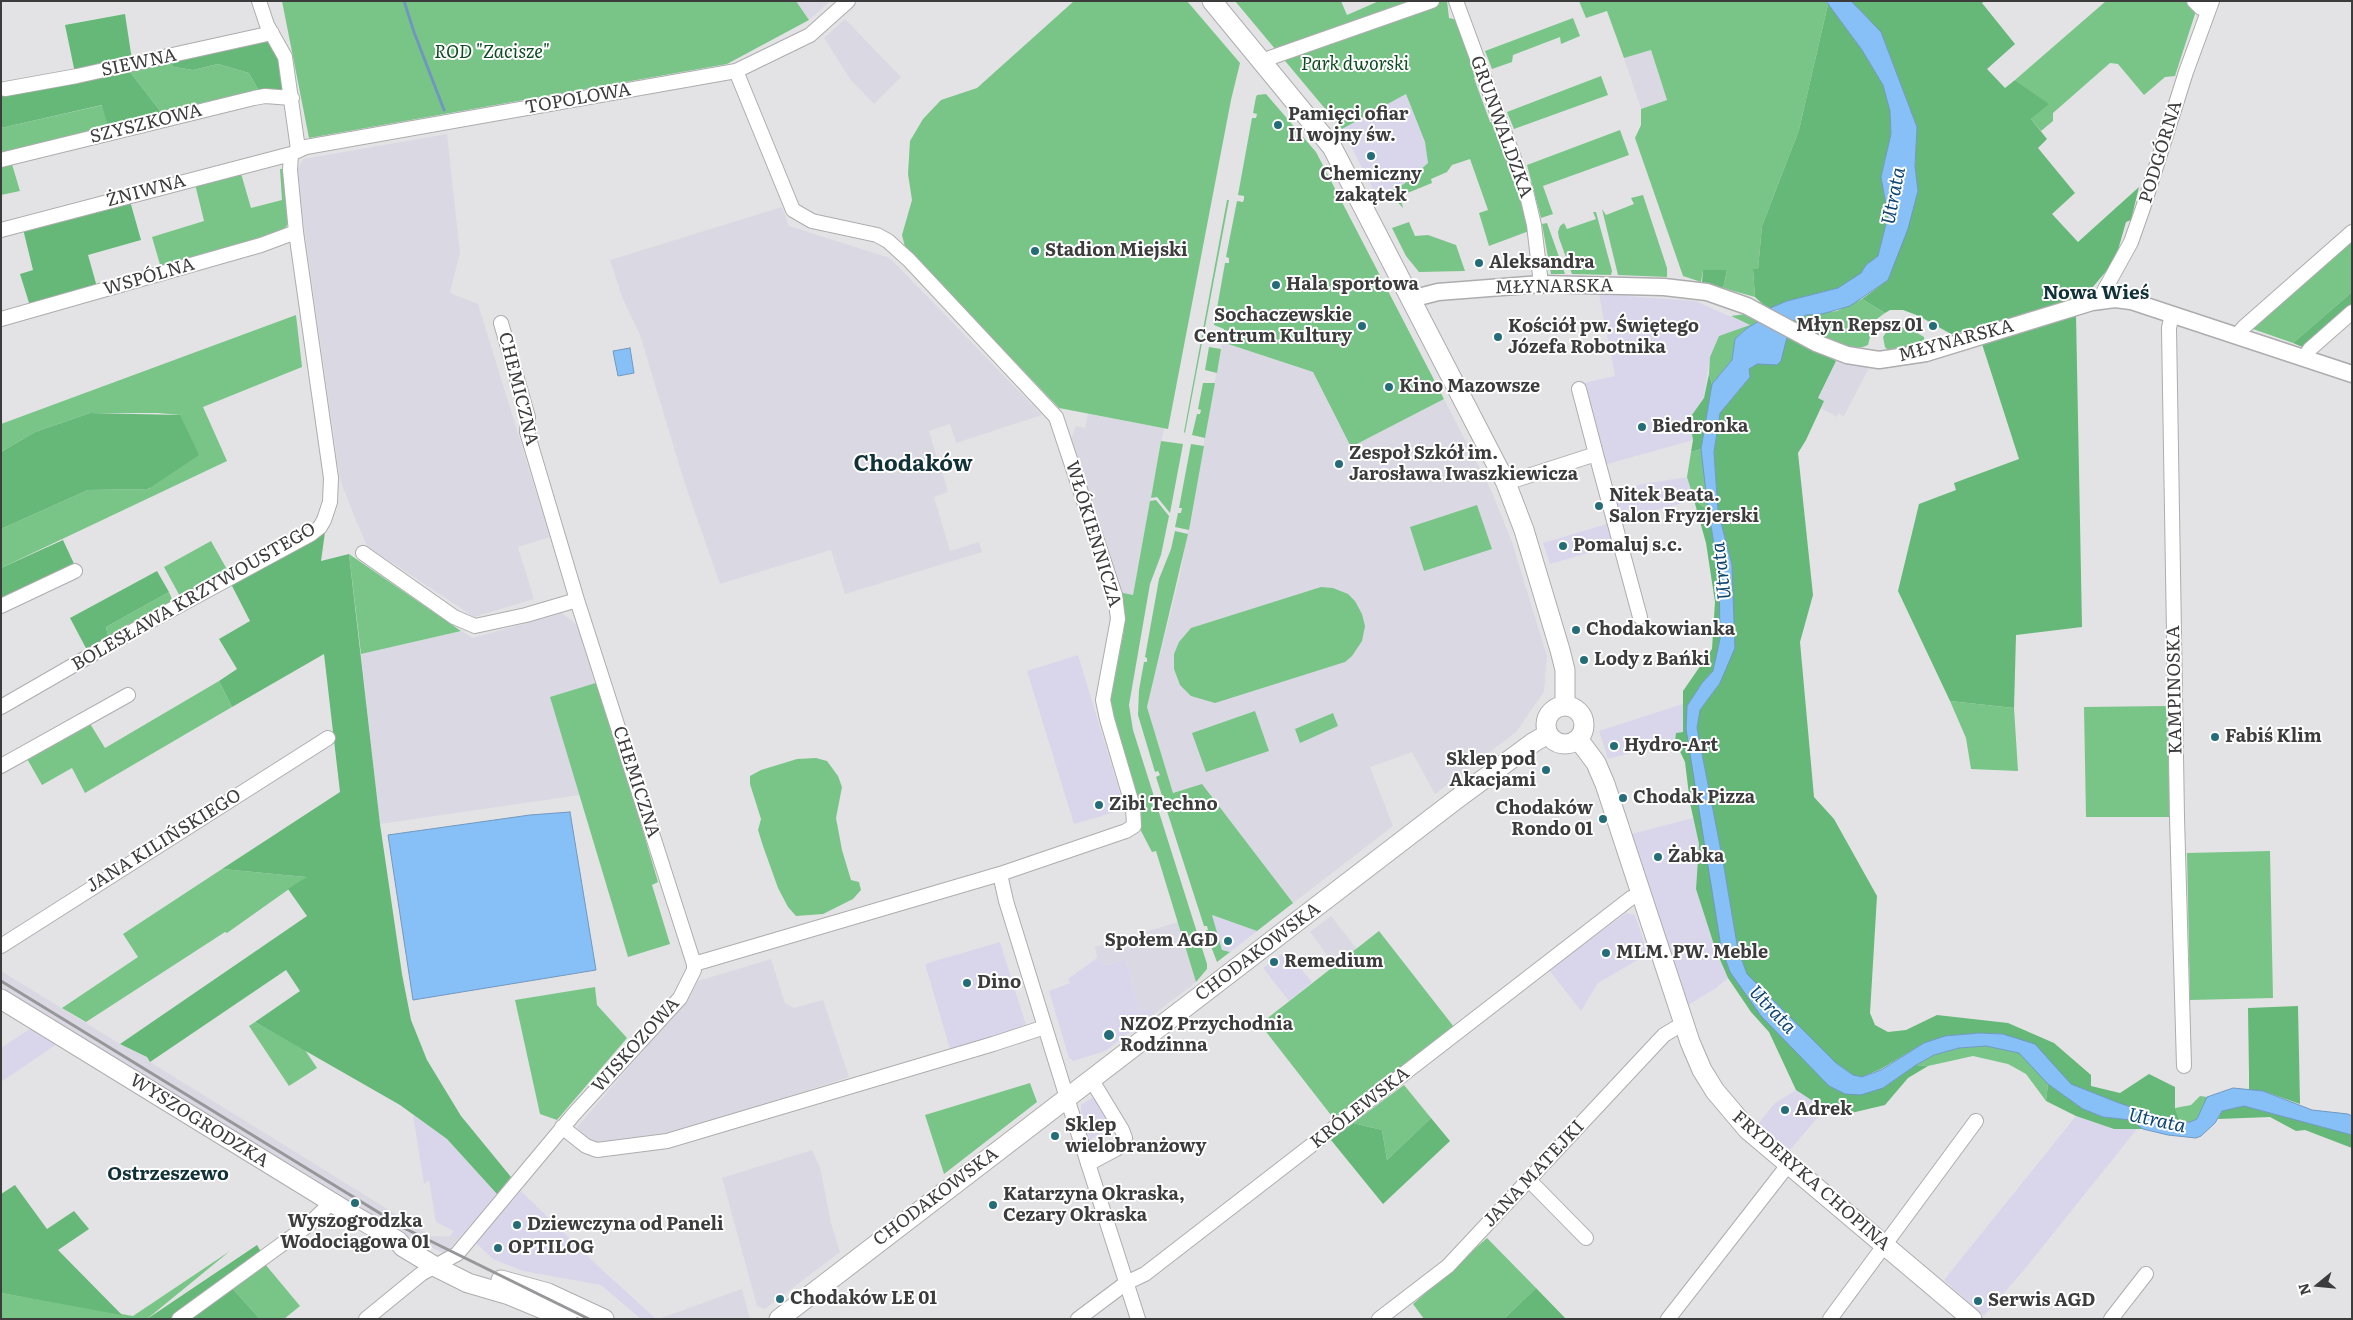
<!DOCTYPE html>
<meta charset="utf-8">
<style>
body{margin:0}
#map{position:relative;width:2353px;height:1320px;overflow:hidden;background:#e3e3e5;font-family:Literata,serif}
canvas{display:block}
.frame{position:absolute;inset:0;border:2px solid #3c3c3d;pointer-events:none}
.north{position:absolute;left:2293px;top:1260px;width:50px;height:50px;-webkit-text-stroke:4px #fff;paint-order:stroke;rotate:253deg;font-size:14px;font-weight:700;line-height:20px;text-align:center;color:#3c3c3d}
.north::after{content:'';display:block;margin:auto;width:18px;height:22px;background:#3c3c3d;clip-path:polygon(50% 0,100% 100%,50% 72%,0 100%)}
</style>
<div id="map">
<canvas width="2353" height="1320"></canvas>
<div class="frame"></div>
<div class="north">N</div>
</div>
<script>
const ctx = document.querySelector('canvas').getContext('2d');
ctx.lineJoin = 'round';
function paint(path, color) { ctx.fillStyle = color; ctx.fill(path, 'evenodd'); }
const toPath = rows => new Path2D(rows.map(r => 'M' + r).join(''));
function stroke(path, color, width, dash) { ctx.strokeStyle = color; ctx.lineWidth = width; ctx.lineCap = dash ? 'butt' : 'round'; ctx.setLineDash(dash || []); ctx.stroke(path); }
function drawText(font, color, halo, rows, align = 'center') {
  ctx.font = font + ' Literata,serif'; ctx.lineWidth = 4; ctx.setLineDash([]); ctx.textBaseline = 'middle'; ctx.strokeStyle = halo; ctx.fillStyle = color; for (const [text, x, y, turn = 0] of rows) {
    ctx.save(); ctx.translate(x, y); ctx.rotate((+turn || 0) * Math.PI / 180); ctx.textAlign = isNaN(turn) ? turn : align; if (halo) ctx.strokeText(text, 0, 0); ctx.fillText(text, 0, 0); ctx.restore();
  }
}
paint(toPath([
 [1406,94,1425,142,1428,163,1404,184,1377,197,1342,129],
 [1599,294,1695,301,1750,325,1710,357,1704,398,1689,419,1693,440,1604,465,1584,383,1615,376],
 [1687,477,1694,500,1619,520,1612,493,1643,484],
 [1610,523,1616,545,1550,564,1543,543],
 [1078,655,1125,809,1074,824,1027,671],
 [1683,704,1683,732,1676,733,1675,741,1608,759,1599,731],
 [1693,818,1699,844,1696,889,1715,948,1728,978,1716,988,1688,1005,1631,834],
 [1626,913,1635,915,1648,954,1598,983,1581,1011,1549,970],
 [1211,915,1257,931,1230,952,1222,950],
 [1000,942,1027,1028,950,1049,925,964],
 [1286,951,1312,982,1289,1001,1263,968],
 [1097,958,1105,965,1126,959,1140,1011,1149,1008,1153,1015,1105,1051,1073,1061,1069,1058,1049,991,1070,983,1068,979],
 [31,1028,57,1044,1,1082,1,1048],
 [1796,1090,1825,1109,1789,1151,1757,1125,1775,1103],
 [1095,1096,1112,1125,1089,1141,1081,1120,1081,1105],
 [413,1115,447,1139,497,1194,460,1237,449,1237,454,1231,436,1222,429,1180,424,1184],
 [2076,1116,2114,1129,2137,1129,2024,1270,1984,1316,1944,1280],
 [521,1191,598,1266,656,1319,641,1319,601,1285,523,1271,493,1259,475,1242]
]), '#d9d6ec');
paint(toPath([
 [796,1,830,1,809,20],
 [845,19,901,77,874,104,850,79,824,38],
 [1651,50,1667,101,1641,109,1624,58],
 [447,134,460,253,450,293,478,304,550,537,518,547,534,599,474,617,367,546,357,523,340,480,296,172,303,159],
 [782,207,789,226,890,258,1042,415,956,443,950,424,929,431,937,458,923,463,925,469,940,464,948,492,934,497,950,551,979,542,982,552,845,594,831,550,720,584,684,481,640,335,622,297,610,260],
 [1222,342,1313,372,1351,447,1444,399,1491,490,1512,542,1547,656,1544,692,1516,732,1435,794,1412,752,1370,767,1393,826,1257,931,1173,793,1147,707,1180,574],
 [1836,361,1870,366,1844,416,1839,413,1837,417,1820,408,1824,401,1818,399],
 [1088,414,1164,428,1133,595,1119,592,1071,439,1076,426,1085,428],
 [562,613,582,629,599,682,580,795,380,824,361,654,461,631,473,638],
 [1331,916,1357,949,1335,966,1310,932],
 [1178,922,1196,982,1153,1015,1149,1008,1140,1011,1126,959,1104,965,1097,958,1095,947],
 [771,959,785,1003,794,1008,823,1000,849,1077,657,1139,597,1145,585,1138,577,1127,681,1007,698,981],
 [1,971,120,1044,147,1057,150,1062,431,1236,460,1237,446,1254,399,1233,333,1190,1,990],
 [812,1150,820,1167,831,1223,840,1252,765,1309,757,1306,722,1178],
 [742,1289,750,1319,658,1319]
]), '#dad9e3');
paint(toPath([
 [282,1,796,1,809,20,727,64,309,138],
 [1074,1,1187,1,1240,63,1231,100,1168,429,1059,408,905,247,902,235,912,200,908,174,910,141,923,119,941,100,977,88],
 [1235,1,1341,1,1347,15,1379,1,1447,1,1449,18,1458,20,1478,74,1474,78,1490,122,1496,123,1518,184,1529,231,1489,246,1479,213,1488,210,1470,159,1452,165,1447,172,1431,179,1432,183,1400,196,1403,208,1388,192,1404,184,1428,163,1425,142,1406,94,1342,129],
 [1579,1,1826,1,1828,4,1799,130,1762,226,1758,269,1753,269,1755,297,1723,288,1727,270,1703,270,1701,282,1683,276,1635,138,1641,125,1641,109,1667,100,1651,50,1624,58,1607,11,1586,18],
 [2106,1,2191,1,2195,14,2175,76,2165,77,2144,95,2118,64,2110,63,2053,113,2053,121,2041,131,2031,119,2048,104,2015,80],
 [1573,18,1580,36,1561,44,1560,37,1513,55,1512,62,1492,69,1485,51],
 [165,59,174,67,193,70,218,64,249,73,260,93,164,116,127,68],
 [1601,76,1608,95,1514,129,1507,112],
 [1266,94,1316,152,1444,399,1351,447,1313,372,1222,342,1224,329,1214,325,1225,263,1229,263,1229,258,1226,257,1237,201,1243,202,1244,199,1244,196,1238,195,1252,118,1256,118,1257,114,1253,113,1256,97,1257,95],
 [103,105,109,130,1,156,1,128],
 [1620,130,1629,155,1543,186,1553,214,1541,218,1527,165],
 [11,161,20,191,1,195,1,163],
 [280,169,283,169,290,219,286,227,278,234,161,268,152,237,204,221,195,184,240,170,251,208,282,200],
 [1643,195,1667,268,1667,277,1618,275,1602,209,1606,215,1634,204,1631,198],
 [1227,200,1229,200,1185,433,1184,432],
 [1593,212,1596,212,1612,271,1611,275,1572,274,1559,238,1558,232,1560,226,1564,223,1567,229,1596,219],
 [1409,222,1415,236,1428,235,1456,245,1465,271,1419,272,1406,256,1392,228],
 [1547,223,1563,268,1565,274,1551,274,1542,224],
 [2352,239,2352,292,2293,343,2250,328],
 [1862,299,1885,313,1874,321,1868,345,1863,347,1850,348,1830,342,1791,322,1806,315,1837,311],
 [1746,314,1762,319,1746,329,1735,339,1732,360,1712,384,1709,374,1710,357,1719,336,1750,325,1731,316],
 [296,315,302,367,203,407,227,461,1,568,1,529,88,490,149,489,180,415,158,413,90,413,35,432,1,452,1,424],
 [1896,325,1912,330,1924,337,1925,346,1889,351,1885,347,1883,337,1887,331],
 [1209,347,1221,349,1217,373,1205,370],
 [1203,383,1215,383,1205,438,1192,435,1197,414,1200,414,1201,410,1198,409],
 [1161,441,1183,444,1170,513,1157,497,1151,498],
 [1191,444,1204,446,1189,530,1175,527,1178,513,1181,513,1182,508,1179,508],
 [1701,449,1704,472,1708,510,1694,500,1687,477,1691,452],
 [1156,500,1169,516,1161,555,1150,584,1129,705,1133,730,1207,964,1207,969,1196,982,1156,851,1152,852,1140,829,1109,707,1124,630,1119,592,1133,595,1150,501],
 [1477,505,1492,549,1424,571,1410,527],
 [1175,531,1188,534,1147,707,1173,793,1202,784,1293,903,1257,931,1212,915,1222,950,1230,952,1217,962,1205,931,1208,930,1207,926,1204,926,1156,777,1160,775,1158,771,1155,772,1138,715,1139,690,1144,662,1147,662,1147,658,1145,657,1159,579,1171,549],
 [211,541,229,573,182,600,164,567],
 [349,554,461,631,361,654],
 [1321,587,1333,588,1348,594,1355,601,1362,614,1365,626,1362,641,1352,656,1345,662,1215,703,1191,696,1180,685,1174,669,1174,654,1179,642,1191,628],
 [169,592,174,604,109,640,106,627],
 [219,681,232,707,85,793,72,768,42,785,26,757,89,722,105,748],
 [599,682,658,882,652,885,670,944,628,957,550,697],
 [1950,701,2014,708,2018,771,1971,769,1966,738],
 [2167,706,2170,817,2086,817,2084,707],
 [1255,711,1269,751,1206,772,1192,733],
 [1333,713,1338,726,1300,743,1295,729],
 [816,758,827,761,838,776,842,787,836,818,842,850,851,880,859,882,861,890,853,899,823,914,796,916,788,907,778,888,763,846,758,830,761,819,750,784,750,776,761,770,797,759],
 [2270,851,2273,998,2190,1000,2187,853],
 [222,869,306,877,227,933,225,932,86,1022,62,1008,138,957,123,934],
 [1379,931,1454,1027,1334,1119,1260,1024],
 [595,987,597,1005,627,1038,557,1120,540,1114,515,1000],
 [255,1022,305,1050,317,1068,289,1086,249,1026],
 [1986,1046,2019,1053,2033,1066,2048,1084,2046,1101,2026,1074,2008,1064,1973,1056,1928,1066,1916,1065,1934,1055,1959,1048],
 [1030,1083,1037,1102,944,1174,925,1115],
 [1404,1085,1431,1118,1387,1160,1382,1130,1353,1123],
 [2200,1096,2207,1097,2197,1119,2190,1122,2181,1123,2175,1108,2191,1105],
 [1487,1238,1536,1288,1504,1319,1424,1319,1413,1304],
 [230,1251,147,1319,1,1319,1,1293,133,1316],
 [265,1264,300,1306,284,1319,260,1319,232,1288]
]), '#79c588');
paint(toPath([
 [1851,1,1984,1,1982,3,2015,44,1987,69,2005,88,2015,80,2049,104,2031,119,2047,139,2038,148,2075,193,2052,214,2078,242,2139,187,2131,220,2126,222,2118,250,2108,269,2092,288,2074,298,2056,304,1980,328,1951,334,1919,316,1903,310,1890,310,1885,313,1862,299,1888,280,1918,191,1915,166,1917,127,1881,32],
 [1828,4,1862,50,1883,85,1890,111,1891,134,1881,177,1888,216,1878,256,1866,265,1862,273,1838,288,1787,301,1768,309,1755,297,1753,269,1758,269,1762,226,1799,130],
 [125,14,132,60,75,73,65,25],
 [265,38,272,44,280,58,284,88,282,93,260,93,249,73,218,64,193,70,174,67,165,59],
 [127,68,164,116,109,130,102,105,1,128,1,93],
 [130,201,141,240,88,255,97,287,30,306,20,274,33,270,23,229],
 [1703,270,1727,270,1723,288,1702,282],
 [2352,292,2352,305,2305,348,2293,343],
 [2076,315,2082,627,2016,635,2014,708,1950,701,1898,591,1919,504,1956,490,1954,483,2019,459,1982,344],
 [1788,335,1836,361,1818,398,1824,401,1806,440,1798,453,1813,595,1800,642,1814,797,1834,819,1877,896,1870,1013,1875,1025,1888,1032,1906,1030,1937,1015,2008,1023,2054,1043,2091,1075,2091,1086,2120,1093,2149,1074,2175,1087,2175,1108,2181,1123,2119,1103,2071,1084,2052,1065,2003,1034,1979,1033,1945,1036,1924,1043,1881,1069,1862,1077,1853,1075,1836,1063,1747,974,1738,950,1723,861,1697,728,1700,710,1720,683,1732,565,1718,511,1714,452,1720,413,1750,377,1749,369,1757,364,1766,364],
 [1709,374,1712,384,1701,449,1691,452,1693,440,1689,419,1704,398],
 [90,413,180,415,199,455,148,489,88,490,1,529,1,452,35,432],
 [1694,500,1708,510,1719,571,1720,639,1713,671,1702,683,1687,706,1721,947,1730,972,1829,1086,1883,1088,1916,1065,1928,1066,1908,1078,1885,1105,1847,1114,1825,1109,1796,1090,1769,1032,1751,1012,1728,978,1715,948,1696,889,1699,844,1690,803,1685,762,1675,741,1676,733,1683,732,1683,691,1712,649,1715,602,1706,543],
 [325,532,321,561,349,554,380,824,402,974,411,1020,427,1060,461,1116,511,1177,497,1194,447,1139,400,1105,255,1022,300,991,286,970,150,1062,147,1057,120,1044,307,916,288,889,306,877,222,869,340,792,324,654,232,707,219,681,237,669,219,639,250,621,230,582],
 [63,540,76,568,1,605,1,568],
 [157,571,169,592,106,627,109,640,88,652,70,618],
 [2298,1006,2300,1104,2263,1091,2249,1090,2249,1074,2248,1008],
 [2048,1084,2083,1109,2103,1117,2131,1120,2143,1129,2114,1129,2076,1116,2046,1101],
 [2244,1106,2352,1135,2352,1148,2305,1130,2296,1131,2270,1117,2218,1119,2222,1111],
 [1431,1118,1450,1141,1383,1204,1331,1140,1353,1123,1382,1130,1387,1160],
 [15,1185,47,1229,74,1211,89,1229,58,1250,122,1315,1,1293,1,1194],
 [257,1245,263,1255,173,1319,147,1319],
 [232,1288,260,1319,186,1319],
 [1536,1288,1566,1319,1504,1319,1506,1317]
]), '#65b877');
const water = toPath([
 [1826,1,1851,1,1881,32,1917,127,1915,166,1918,191,1908,229,1888,280,1850,306,1822,314,1806,315,1791,322,1781,361,1777,365,1757,364,1749,369,1750,377,1720,413,1714,452,1718,511,1732,565,1735,648,1720,683,1700,710,1697,728,1723,861,1738,950,1747,974,1836,1063,1853,1075,1862,1077,1881,1070,1924,1043,1945,1036,1979,1033,2003,1034,2035,1044,2071,1084,2119,1103,2180,1123,2190,1122,2197,1119,2207,1097,2233,1088,2263,1091,2312,1110,2348,1114,2352,1116,2352,1135,2244,1106,2222,1111,2215,1123,2201,1136,2196,1138,2168,1135,2143,1129,2131,1120,2103,1117,2083,1109,2048,1084,2019,1053,1986,1046,1959,1048,1934,1055,1916,1065,1883,1088,1861,1095,1845,1094,1829,1086,1761,1016,1730,972,1721,947,1686,729,1687,706,1702,683,1713,671,1720,639,1719,571,1708,510,1701,449,1712,384,1732,360,1735,339,1746,329,1762,319,1768,309,1787,301,1838,288,1861,273,1866,265,1878,256,1888,216,1881,177,1891,134,1890,111,1883,85,1862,50,1826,1],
 [630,348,634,373,618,376,613,351,630,348],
 [570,812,596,970,413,1000,388,835,530,815,570,812]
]);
paint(water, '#87bff7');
stroke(water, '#7098bf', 1);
stroke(toPath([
 [404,1,414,32,444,110]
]), '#7098bf', 3);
const minor = toPath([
 [259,1,267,25,285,57,298,149],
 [1456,1,1526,191,1534,225,1541,284],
 [2194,1,2201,8,2208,10],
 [1261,61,1432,1],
 [736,71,793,210,812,221,877,235,888,241,909,260,1056,417,1115,595,1118,619,1103,700,1107,719,1133,807,1134,826,1126,831,1000,874,1006,901,1067,1098,1138,1319],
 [5,89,77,76,272,33],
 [1,160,254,98,265,96,292,98],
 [1,230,291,154,306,147,736,71,810,35,848,1],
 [2104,299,2104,291,2131,242,2143,208,2186,72,2212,1],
 [2172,314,2169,328,2177,817,2184,1066],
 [1,319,261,245,296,232],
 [501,323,528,417,527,432,577,600],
 [2237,335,2244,327,2352,232],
 [2304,358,2310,349,2352,312],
 [1579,389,1596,454],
 [1506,483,1596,454,1640,617],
 [363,553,454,617,475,626,526,615,577,600,694,964],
 [1,606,75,571],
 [1,707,145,624,311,534,320,527,324,520,330,502,331,478,296,232,290,170,291,154],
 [1,766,128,695],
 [1,946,328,738],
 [562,1127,586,1146,597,1150,667,1141,993,1044,1045,1027],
 [1088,1164,1116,1149,1122,1144,1125,1138,1122,1130,1091,1079],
 [1529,1180,1586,1238],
 [179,1319,307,1226,332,1202],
 [366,1319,421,1274,457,1254,574,1114,680,998,694,970,694,964,1000,874],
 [1078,1319,1126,1283,1145,1274,1631,898,1641,895],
 [1379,1319,1448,1266,1664,1035,1684,1023],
 [1668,1319,1788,1165],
 [1830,1319,1976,1121],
 [2111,1319,2146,1274]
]);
const tertiary = toPath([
 [1411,299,1438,292,1541,284,1664,287,1707,292,1747,306,1816,343,1847,355,1879,360,1926,353,2092,302,2115,299,2131,301,2352,374]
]);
const secondary = toPath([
 [1212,1,1332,147,1506,483,1524,530,1560,650,1565,670,1565,705],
 '1546 725a19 19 0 1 1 38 0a19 19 0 1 1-38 0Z',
 [1578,739,1596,763,1605,784,1690,1042,1702,1070,1715,1091,1748,1130,1972,1319],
 [1,999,351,1214,398,1241,403,1247,436,1267,468,1283,509,1295,567,1319],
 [501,1280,548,1293,604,1319],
 [779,1319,1458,798,1534,742,1548,734]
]);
stroke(minor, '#adadaf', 16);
stroke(tertiary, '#adadaf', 19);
stroke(secondary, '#adadaf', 21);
stroke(minor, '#fff', 14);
stroke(tertiary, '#fff', 16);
stroke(secondary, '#fff', 19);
stroke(toPath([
 [1,981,404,1228,589,1319]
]), '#979799', 3);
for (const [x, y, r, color] of [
 [1278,125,5,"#256c79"],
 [1371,156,5,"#256c79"],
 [1035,251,5,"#256c79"],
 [1479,263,5,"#256c79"],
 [1276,285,5,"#256c79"],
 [1362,326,5,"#256c79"],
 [1933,326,5,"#256c79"],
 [1498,337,5,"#256c79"],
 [1389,387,5,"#256c79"],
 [1642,427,5,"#256c79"],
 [1339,464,5,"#256c79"],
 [1599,506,5,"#256c79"],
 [1563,546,5,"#256c79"],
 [1576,630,5,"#256c79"],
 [1584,660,5,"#256c79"],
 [2215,737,5,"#256c79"],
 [1614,746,5,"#256c79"],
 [1546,770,5,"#256c79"],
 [1623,798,5,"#256c79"],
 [1099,805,5,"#256c79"],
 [1603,819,5,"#256c79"],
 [1658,857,5,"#256c79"],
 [1228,941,5,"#256c79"],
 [1606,953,5,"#256c79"],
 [1274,962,5,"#256c79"],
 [967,983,5,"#256c79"],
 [1109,1035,6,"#256c79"],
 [1785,1110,5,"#256c79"],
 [1055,1136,5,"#256c79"],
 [355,1203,5,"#256c79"],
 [993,1205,5,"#256c79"],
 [517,1225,5,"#256c79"],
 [498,1248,5,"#256c79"],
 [780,1299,5,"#256c79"],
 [1978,1301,5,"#256c79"]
]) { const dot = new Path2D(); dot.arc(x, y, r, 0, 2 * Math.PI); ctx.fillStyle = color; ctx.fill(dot); stroke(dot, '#fff', 2); }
drawText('italic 18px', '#0f4c22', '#fff', [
 ["ROD \"Zacisze\"",492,53],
 ["Park dworski",1355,65]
]);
drawText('18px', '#3c3c3d', '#fff', [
 ["SIEWNA",139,63,-12],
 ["TOPOLOWA",578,99,-10],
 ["SZYSZKOWA",146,124,-14],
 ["GRUNWALDZKA",1501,127,70],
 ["PODGÓRNA",2161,152,-73],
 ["ŻNIWNA",146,191,-15],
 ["WSPÓLNA",149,277,-16],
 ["MŁYNARSKA",1554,287,-1],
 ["MŁYNARSKA",1956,341,-15],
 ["CHEMICZNA",518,389,76],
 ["WŁÓKIENNICZA",1093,534,73],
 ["BOLESŁAWA KRZYWOUSTEGO",194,597,-30],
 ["KAMPINOSKA",2175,690,-91],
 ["CHEMICZNA",636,782,72],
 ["JANA KILIŃSKIEGO",164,841,-32],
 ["CHODAKOWSKA",1258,952,-37],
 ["WISKOZOWA",636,1045,-48],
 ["KRÓLEWSKA",1360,1108,-38],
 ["WYSZOGRODZKA",199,1121,32],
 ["JANA MATEJKI",1534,1174,-47],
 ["FRYDERYKA CHOPINA",1811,1181,41],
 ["CHODAKOWSKA",936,1197,-37]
]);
drawText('bold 18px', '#3c3c3d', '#fff', [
 ["Pamięci ofiar",1288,115],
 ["II wojny św.",1288,136],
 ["Chemiczny",1371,175,"center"],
 ["zakątek",1371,196,"center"],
 ["Stadion Miejski",1045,251],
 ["Aleksandra",1489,263],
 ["Hala sportowa",1286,285],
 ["Sochaczewskie",1352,316,"right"],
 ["Centrum Kultury",1352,337,"right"],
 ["Młyn Repsz 01",1923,326,"right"],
 ["Kościół pw. Świętego",1508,327],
 ["Józefa Robotnika",1508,348],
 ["Kino Mazowsze",1399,387],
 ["Biedronka",1652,427],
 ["Zespoł Szkół im.",1349,454],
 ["Jarosława Iwaszkiewicza",1349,475],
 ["Nitek Beata.",1609,496],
 ["Salon Fryzjerski",1609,517],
 ["Pomaluj s.c.",1573,546],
 ["Chodakowianka",1586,630],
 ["Lody z Bańki",1594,660],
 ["Fabiś Klim",2225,737],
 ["Hydro-Art",1624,746],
 ["Sklep pod",1536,760,"right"],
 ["Akacjami",1536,781,"right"],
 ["Chodak Pizza",1633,798],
 ["Zibi Techno",1109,805],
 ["Chodaków",1593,809,"right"],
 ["Rondo 01",1593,830,"right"],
 ["Żabka",1668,857],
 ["Społem AGD",1218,941,"right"],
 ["MLM. PW. Meble",1616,953],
 ["Remedium",1284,962],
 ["Dino",977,983],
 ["NZOZ Przychodnia",1120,1025],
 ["Rodzinna",1120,1046],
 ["Adrek",1795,1110],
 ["Sklep",1065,1126],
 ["wielobranżowy",1065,1147],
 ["Katarzyna Okraska,",1003,1195],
 ["Cezary Okraska",1003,1216],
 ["Wyszogrodzka",355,1222,"center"],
 ["Wodociągowa 01",355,1243,"center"],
 ["Dziewczyna od Paneli",527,1225],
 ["OPTILOG",508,1248],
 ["Chodaków LE 01",790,1299],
 ["Serwis AGD",1988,1301]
], 'left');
drawText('italic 19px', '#114672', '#fff', [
 ["Utrata",1894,196,-79],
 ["Utrata",1722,571,-97],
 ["Utrata",1772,1010,46],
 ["Utrata",2157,1121,12]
]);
drawText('bold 19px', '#103138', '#fff', [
 ["Nowa Wieś",2096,293],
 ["Ostrzeszewo",168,1174]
]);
drawText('bold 22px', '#103138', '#fff', [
 ["Chodaków",913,465]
]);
</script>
